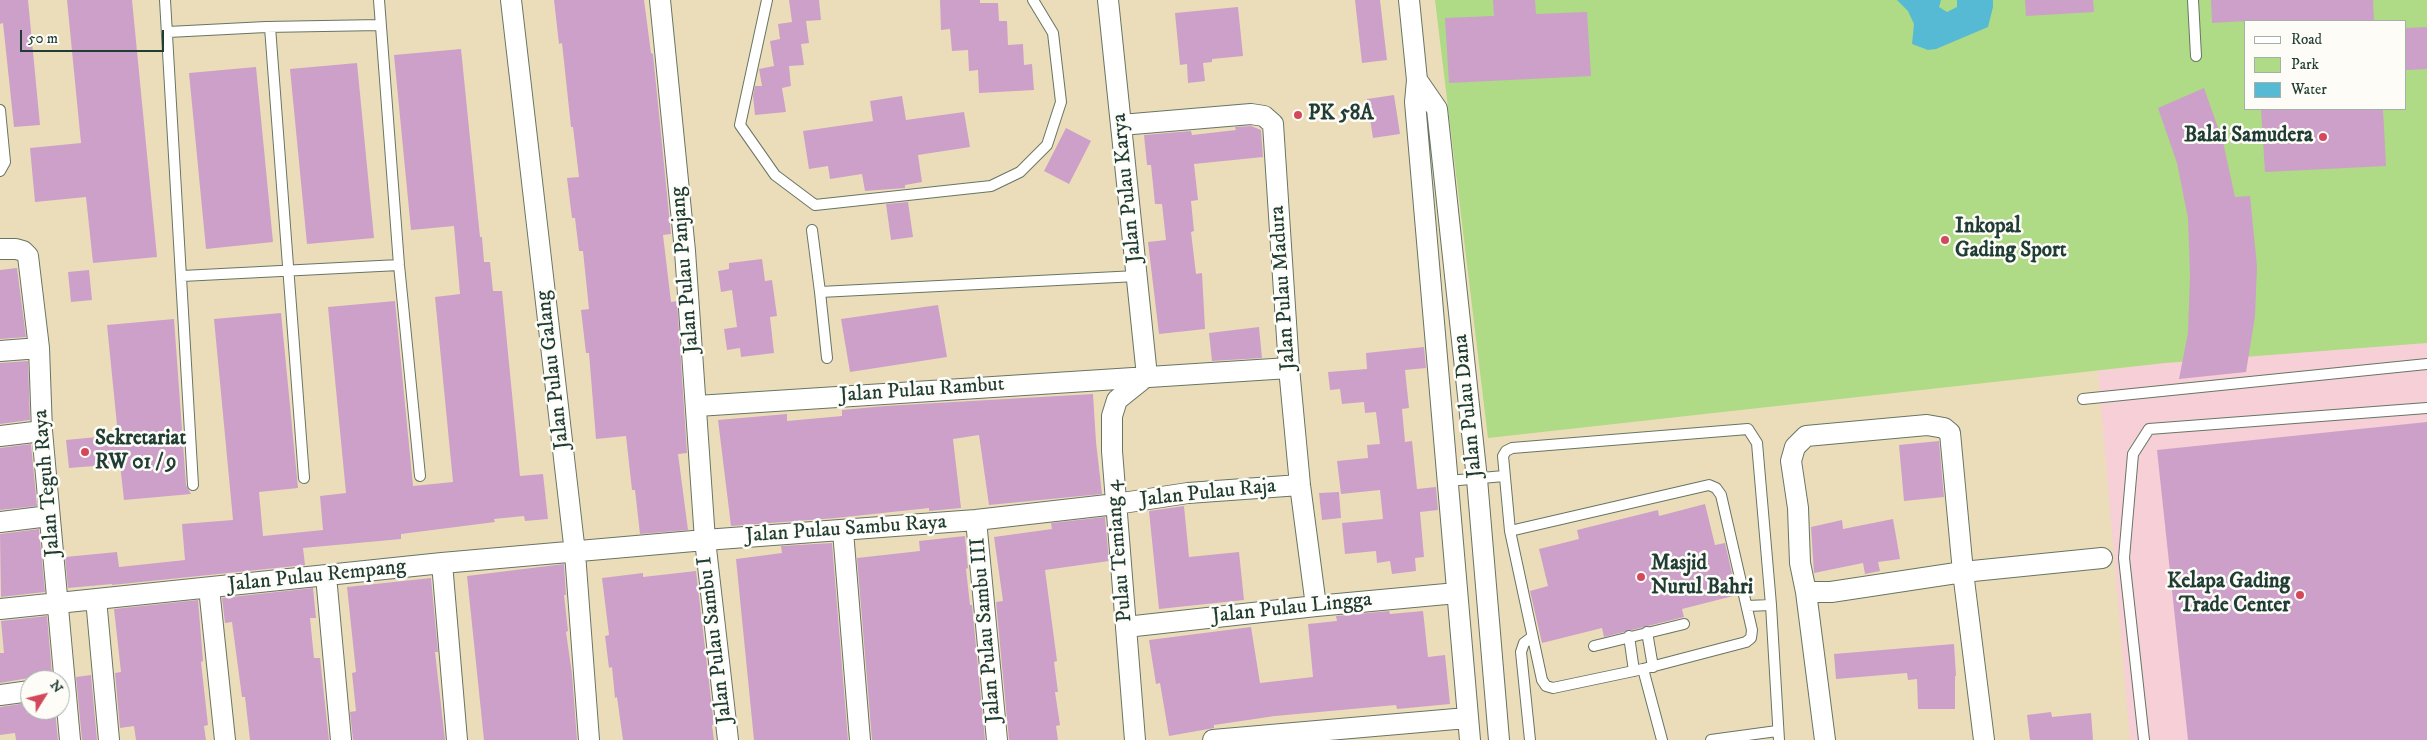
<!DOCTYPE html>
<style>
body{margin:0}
#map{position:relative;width:2427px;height:740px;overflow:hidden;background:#ecddba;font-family:"IM FELL DW Pica",serif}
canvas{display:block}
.legend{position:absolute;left:2244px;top:20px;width:162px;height:90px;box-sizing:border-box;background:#fdfcf7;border:1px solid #a4b0a9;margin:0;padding:6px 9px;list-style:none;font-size:15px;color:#1f3d34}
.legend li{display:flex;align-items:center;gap:10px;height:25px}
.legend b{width:25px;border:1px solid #a4b0a9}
.north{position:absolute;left:20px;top:670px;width:50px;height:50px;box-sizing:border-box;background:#fdfcf7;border:1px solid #a4b0a9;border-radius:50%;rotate:54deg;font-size:14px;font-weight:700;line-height:20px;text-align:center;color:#1f3d34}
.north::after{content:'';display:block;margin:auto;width:18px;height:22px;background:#d1495b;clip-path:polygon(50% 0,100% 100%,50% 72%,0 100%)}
.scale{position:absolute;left:20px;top:30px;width:144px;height:22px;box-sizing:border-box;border:2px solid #1f3d34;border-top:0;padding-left:6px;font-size:15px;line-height:18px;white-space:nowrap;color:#1f3d34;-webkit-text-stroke:4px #fdfcf7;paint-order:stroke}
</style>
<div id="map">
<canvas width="2427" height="740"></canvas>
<ul class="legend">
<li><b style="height:6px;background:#fff"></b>Road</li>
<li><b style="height:14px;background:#afda86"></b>Park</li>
<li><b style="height:14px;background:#56bad4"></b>Water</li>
</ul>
<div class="north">N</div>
<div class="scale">50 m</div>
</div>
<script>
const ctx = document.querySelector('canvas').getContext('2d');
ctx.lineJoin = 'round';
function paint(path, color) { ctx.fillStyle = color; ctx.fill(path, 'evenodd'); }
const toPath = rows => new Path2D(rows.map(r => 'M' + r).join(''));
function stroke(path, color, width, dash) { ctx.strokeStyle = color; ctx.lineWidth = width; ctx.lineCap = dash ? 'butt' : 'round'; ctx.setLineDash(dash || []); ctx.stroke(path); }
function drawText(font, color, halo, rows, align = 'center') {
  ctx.font = font + ' "IM FELL DW Pica",serif'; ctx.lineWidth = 5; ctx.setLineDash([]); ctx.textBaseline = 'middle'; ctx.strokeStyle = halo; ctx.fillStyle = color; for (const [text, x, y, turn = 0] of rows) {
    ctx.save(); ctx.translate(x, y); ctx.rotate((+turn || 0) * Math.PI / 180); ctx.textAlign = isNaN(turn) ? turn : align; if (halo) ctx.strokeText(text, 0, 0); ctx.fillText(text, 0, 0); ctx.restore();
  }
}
paint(toPath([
 [2427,343,2427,740,2130,740,2098,371,2165,363]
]), '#f6cfd7');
paint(toPath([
 [1435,0,2427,0,2427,343,2165,363,1488,438],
 [2246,21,2406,21,2406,109,2246,109]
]), '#afda86');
paint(toPath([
 [1897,0,1941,0,1939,7,1947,12,1957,7,1957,0,1993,0,1993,7,1988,27,1936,49,1928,50,1912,44,1914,24,1908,11]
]), '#56bad4');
paint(toPath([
 [0,0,28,0,40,125,14,127,3,23,0,24],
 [67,0,132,0,157,257,93,263,86,197,35,202,30,148,81,143],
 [554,0,644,0,651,53,653,54,671,234,663,235,671,302,677,301,687,453,678,454,688,530,640,534,635,490,632,490,626,436,596,439,589,353,586,353,581,310,589,309,583,251,579,251,575,218,572,218,567,178,579,177,573,127,571,127,562,43,559,44],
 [789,0,819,0,821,20,806,21,809,43,801,44,804,65,789,66,791,86,782,88,786,112,755,115,753,96,755,86,762,86,759,69,774,66,770,41,780,39,778,24,792,22],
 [940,0,980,0,980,3,998,3,999,21,1007,21,1008,45,1023,44,1024,65,1032,64,1034,90,979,93,978,70,969,71,968,50,952,51,950,29,941,30],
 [1355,0,1380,0,1387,60,1362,63],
 [1493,0,1535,0,1536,14,1587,12,1591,76,1449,83,1445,18,1494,16],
 [2025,0,2093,0,2094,12,2026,16],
 [2211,0,2373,0,2374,21,2246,21,2212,23],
 [1238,7,1243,56,1212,59,1212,62,1203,63,1205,81,1188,83,1187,64,1180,65,1175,13],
 [2427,27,2427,69,2406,70,2406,28],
 [461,49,480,237,482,237,484,262,490,262,493,291,502,291,520,476,543,474,548,519,525,521,524,516,494,519,495,522,401,534,401,539,303,548,305,565,112,585,112,584,68,588,65,557,117,552,119,567,185,560,182,524,233,520,214,319,281,313,298,488,259,492,263,536,323,530,320,496,346,493,328,307,395,301,413,486,453,482,435,297,460,294,454,226,411,230,394,55],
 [357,63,374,238,307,244,290,69],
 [256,67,273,242,206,249,189,73],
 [2204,88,2223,142,2235,197,2250,196,2257,266,2255,316,2246,372,2179,379,2188,333,2190,276,2188,218,2177,163,2158,108],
 [1394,95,1400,134,1373,138,1367,99],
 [902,96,906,120,964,112,970,147,918,155,922,182,905,185,905,188,865,191,862,174,830,179,828,166,809,169,803,131,873,121,870,101],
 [2261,109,2383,109,2386,166,2265,172],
 [1251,126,1261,130,1263,157,1194,164,1198,200,1191,201,1194,231,1191,232,1196,274,1202,273,1205,329,1159,334,1148,242,1166,240,1162,204,1155,204,1151,165,1147,165,1144,135,1191,131,1192,135,1236,130,1235,127],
 [1066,128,1091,141,1069,184,1044,171],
 [908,202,913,237,891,240,886,204],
 [762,259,765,281,772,280,777,316,770,317,774,353,741,357,740,348,727,350,724,329,737,327,732,290,721,292,718,271,729,269,729,263],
 [17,268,26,337,0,339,0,270],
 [89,270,92,300,71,302,68,272],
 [938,305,947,357,850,372,841,319],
 [174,319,186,485,191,494,124,500,120,464,69,468,66,440,118,435,107,325],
 [1259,327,1262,358,1212,361,1209,333],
 [1424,347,1426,368,1405,370,1409,408,1402,409,1405,442,1412,441,1417,489,1436,487,1438,510,1420,512,1424,557,1415,558,1416,571,1392,574,1390,561,1377,563,1376,551,1345,554,1342,523,1383,519,1380,490,1341,494,1337,461,1368,458,1367,445,1380,444,1376,412,1365,413,1364,402,1342,404,1340,389,1330,390,1328,372,1367,369,1366,353],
 [28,361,30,420,0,424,0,363],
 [1093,394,1096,442,1102,494,989,505,979,435,953,439,961,508,929,511,929,508,836,518,731,526,718,420,787,414,787,421,842,416,842,410,885,406],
 [2427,422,2427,740,2188,740,2157,450],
 [1939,441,1944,497,1904,501,1899,445],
 [31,444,37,506,0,510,0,448],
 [1339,492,1341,518,1322,520,1319,493],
 [1705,504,1715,545,1725,543,1737,595,1682,609,1684,617,1604,637,1602,628,1542,643,1530,591,1548,586,1539,549,1579,539,1577,530,1658,510,1659,516],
 [1184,506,1189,557,1239,552,1244,600,1159,609,1149,511],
 [1105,517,1109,561,1045,570,1057,661,1054,662,1058,692,1055,692,1060,725,1056,726,1058,740,1009,740,996,602,1003,601,994,537,1052,529,1051,523],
 [1893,519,1900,559,1878,562,1880,571,1865,574,1863,563,1814,573,1811,527,1842,520,1843,529],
 [39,529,45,592,1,597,0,534],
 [965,536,968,568,966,569,970,605,972,605,985,740,872,740,857,558,920,551,919,541],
 [832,543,848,740,754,740,736,559,782,553,781,546],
 [564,564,566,595,564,595,568,631,566,632,572,674,577,740,484,740,467,576],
 [696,571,714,725,712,725,714,740,623,740,617,697,615,698,612,667,609,668,605,636,609,635,602,578,643,573,643,577],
 [431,578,438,652,435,652,445,740,353,740,350,712,356,711,352,673,356,672,347,587],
 [313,588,316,618,310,618,314,658,320,658,329,740,250,740,245,697,242,697,232,622,225,623,222,598],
 [198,600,203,661,201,662,208,725,204,726,206,740,136,740,134,726,120,728,115,673,121,672,114,609],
 [1389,611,1390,614,1423,611,1428,657,1445,655,1450,704,1397,709,1396,705,1275,716,1214,725,1214,728,1169,736,1160,683,1156,684,1149,640,1251,627,1260,683,1313,677,1308,624,1337,621,1336,616],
 [47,616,52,674,0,683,0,653,4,653,1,621],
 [1954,644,1956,676,1955,676,1955,709,1918,709,1917,679,1908,680,1907,673,1836,679,1834,654],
 [91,675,97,740,82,740,76,677],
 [27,703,28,710,55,710,58,740,16,740,15,733,0,735,0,707],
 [2051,712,2052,717,2091,713,2093,740,2030,740,2027,715]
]), '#cca0c9');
const service = toPath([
 [165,0,193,485],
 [379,0,399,265,420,476],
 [767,0,740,125,775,175,815,205,991,186,1020,172,1047,145,1061,102,1053,33,1033,0],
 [2193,0,2196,56],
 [270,27,304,478],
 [168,32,266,27,380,25],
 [0,110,5,162,0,171],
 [812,230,820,292,1137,276],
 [182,276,399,265],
 [820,292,827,358],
 [2083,399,2427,364],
 [1448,481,1504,476],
 [1510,531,1709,485,1716,488,1721,495,1752,630,1751,638,1746,642,1643,669,1553,688,1546,686,1542,680,1510,531,1503,456,1506,451,1512,448,1748,429,1757,443,1771,605,1779,740],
 [1747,606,1771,605],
 [1647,632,1653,667],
 [1629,636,1634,671],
 [1594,646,1684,624],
 [1643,669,1662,740],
 [1530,740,1521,652,1524,643,1532,637],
 [1711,740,1777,731],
 [2144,740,2124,558,2133,454,2149,429,2427,408]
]);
const minor = toPath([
 [511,0,575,553,589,740],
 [660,0,685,251,705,540,728,740],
 [1108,0,1147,376],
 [1409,0,1417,80,1415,102,1470,740],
 [1417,80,1437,109,1477,479,1499,740],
 [1121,125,1251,114,1264,116,1273,124,1289,368,1300,485,1316,606],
 [0,249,16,249,23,251,28,256,39,348,42,431,70,740],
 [0,351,39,348],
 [697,406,1289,368],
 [0,436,42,431],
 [976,520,997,740],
 [0,522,49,516],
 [843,531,860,740],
 [442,563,457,740],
 [326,576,341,740],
 [209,588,225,740],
 [1806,592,1831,592,1963,572,2102,558],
 [96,599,109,740],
 [0,609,442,563,705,540,976,520,1116,504,1188,493,1300,485],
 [1126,627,1316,606,1457,593],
 [0,695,30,691],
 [1135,740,1112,451,1112,416,1117,400,1147,376],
 [1213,740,1467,718],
 [1825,740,1806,592,1800,563,1798,508,1791,461,1795,447,1806,436,1927,425,1944,428,1950,433,1963,572,1984,740]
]);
stroke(service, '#677563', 12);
stroke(minor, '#677563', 22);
stroke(service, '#fff', 10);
stroke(minor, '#fff', 20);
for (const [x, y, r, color] of [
 [1298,115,5,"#d1495b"],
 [2323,137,5,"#d1495b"],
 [1945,240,5,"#d1495b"],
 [85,452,5,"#d1495b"],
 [1641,577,5,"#d1495b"],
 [2300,595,5,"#d1495b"]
]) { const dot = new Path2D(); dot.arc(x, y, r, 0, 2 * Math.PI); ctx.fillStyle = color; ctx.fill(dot); stroke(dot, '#fdfcf7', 2); }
drawText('bold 21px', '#1f3d34', '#fdfcf7', [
 ["PK 58A",1308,115],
 ["Balai Samudera",2313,137,"right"],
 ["Inkopal",1955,228],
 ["Gading Sport",1955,252],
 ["Sekretariat",95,440],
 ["RW 01 / 9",95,464],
 ["Masjid",1651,565],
 ["Nurul Bahri",1651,589],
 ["Kelapa Gading",2290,583,"right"],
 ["Trade Center",2290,607,"right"]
], 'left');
drawText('21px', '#1f3d34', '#fdfcf7', [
 ["Jalan Pulau Karya",1128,188,-96],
 ["Jalan Pulau Panjang",686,270,-95],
 ["Jalan Pulau Madura",1284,288,-94],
 ["Jalan Pulau Galang",554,370,-97],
 ["Jalan Pulau Rambut",922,391,-4],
 ["Jalan Pulau Dana",1469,406,-96],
 ["Jalan Teguh Raya",48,483,-95],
 ["Jalan Pulau Raja",1208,494,-6],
 ["Jalan Pulau Sambu Raya",846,530,-4],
 ["Pulau Temiang 4",1120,551,-95],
 ["Jalan Pulau Rempang",317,577,-6],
 ["Jalan Pulau Lingga",1292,609,-6],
 ["Jalan Pulau Sambu III",987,630,-95],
 ["Jalan Pulau Sambu I",716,640,-97]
]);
</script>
